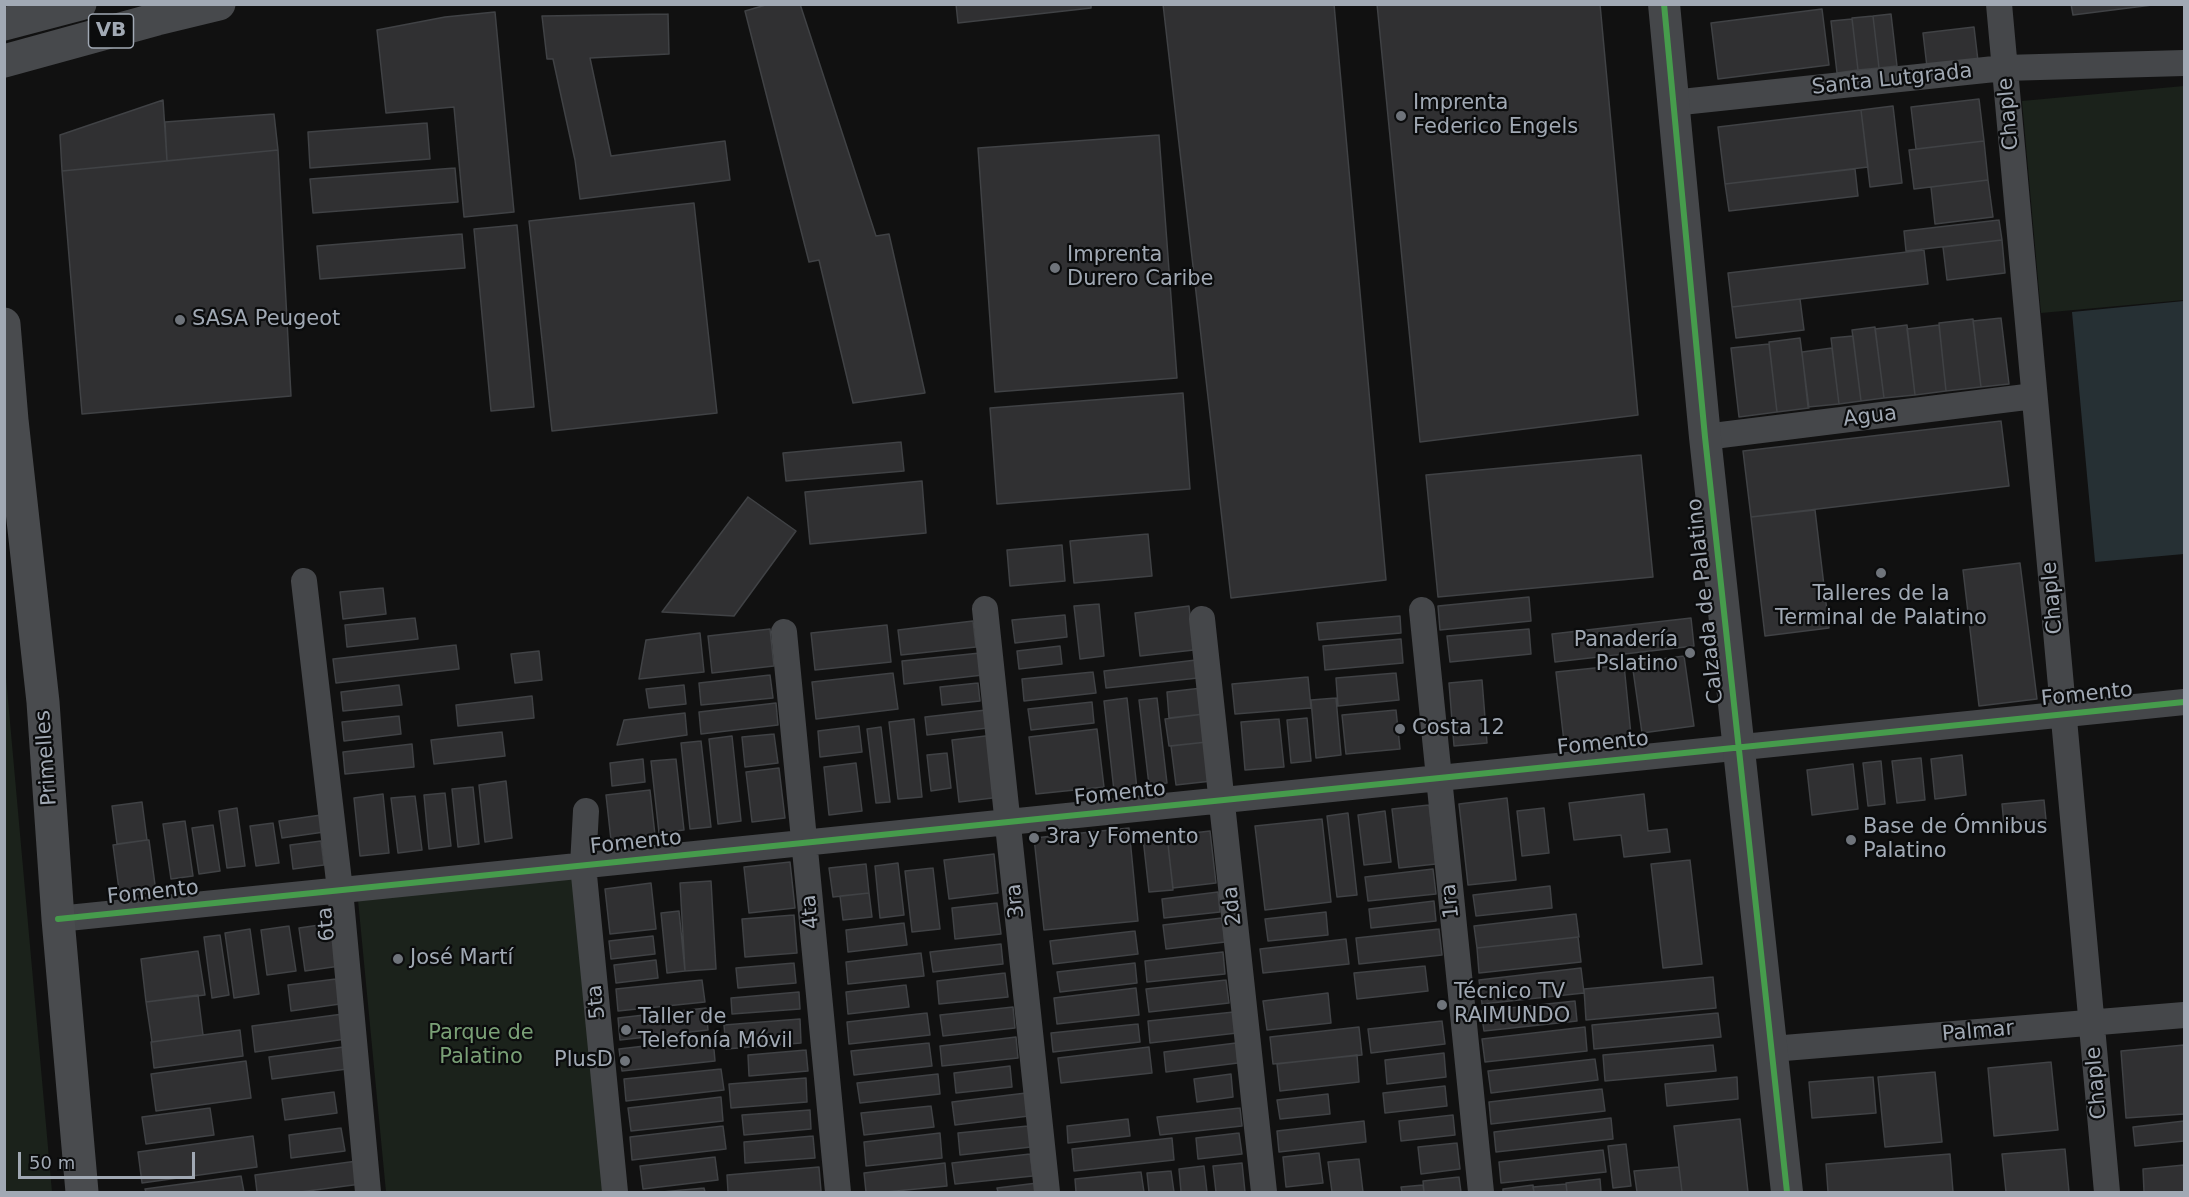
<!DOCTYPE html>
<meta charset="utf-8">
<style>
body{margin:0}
#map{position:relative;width:2189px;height:1197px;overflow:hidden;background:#111;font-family:"DejaVu Sans",sans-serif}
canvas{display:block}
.frame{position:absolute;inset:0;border:6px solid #a1a9b4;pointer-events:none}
.scale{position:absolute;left:18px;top:1152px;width:177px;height:27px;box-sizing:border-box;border:3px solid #a1a9b4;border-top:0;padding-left:8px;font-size:18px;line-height:21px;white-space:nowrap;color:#a1a9b4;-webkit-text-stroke:4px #0b0c0d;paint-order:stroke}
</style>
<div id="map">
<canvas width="2189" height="1197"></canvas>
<div class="frame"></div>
<div class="scale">50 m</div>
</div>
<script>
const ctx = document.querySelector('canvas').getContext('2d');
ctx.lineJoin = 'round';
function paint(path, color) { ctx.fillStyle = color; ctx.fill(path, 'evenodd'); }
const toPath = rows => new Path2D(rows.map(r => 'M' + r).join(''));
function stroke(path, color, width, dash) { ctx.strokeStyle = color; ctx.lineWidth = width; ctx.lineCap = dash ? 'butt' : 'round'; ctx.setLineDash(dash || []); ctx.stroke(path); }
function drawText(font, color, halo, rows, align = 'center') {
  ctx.font = font + ' "DejaVu Sans",sans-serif'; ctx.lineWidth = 4.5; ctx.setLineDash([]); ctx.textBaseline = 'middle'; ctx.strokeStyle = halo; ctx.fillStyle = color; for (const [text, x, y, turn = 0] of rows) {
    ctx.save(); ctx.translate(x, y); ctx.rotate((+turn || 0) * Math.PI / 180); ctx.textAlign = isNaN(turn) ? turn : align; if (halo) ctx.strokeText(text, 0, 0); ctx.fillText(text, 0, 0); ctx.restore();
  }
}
paint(toPath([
 [2184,86,2184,300,2041,313,2022,101],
 [4,666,5,666,52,1192,5,1192],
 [575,878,605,1192,386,1192,358,900]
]), '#1b221b');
paint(toPath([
 [2184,301,2184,554,2095,562,2072,312]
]), '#263034');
const building = toPath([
 [769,4,800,4,876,236,889,234,925,393,853,403,819,260,809,262,745,11,769,4],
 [956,4,1091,4,1091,8,958,23,956,4],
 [1163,4,1334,4,1386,580,1231,598,1163,4],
 [1377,4,1600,4,1638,415,1420,442,1377,4],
 [2071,4,2160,4,2073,15,2071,4],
 [1822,9,1829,65,1718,79,1711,23,1822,9],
 [495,12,514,212,464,217,454,107,386,113,377,30,445,17,495,12],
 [668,14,669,54,590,58,611,156,725,141,730,180,580,199,575,160,553,59,547,59,542,16,668,14],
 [1891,14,1897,66,1879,68,1873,16,1891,14],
 [1873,16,1879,68,1858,70,1852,18,1873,16],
 [1852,19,1858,70,1837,73,1831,21,1852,19],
 [1974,27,1978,61,1927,67,1923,33,1974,27],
 [1979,99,1984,141,1916,149,1911,107,1979,99],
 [163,100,167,161,62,171,60,135,163,100],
 [1893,106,1902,183,1870,187,1861,110,1893,106],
 [1861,110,1868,167,1725,184,1718,127,1861,110],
 [274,114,278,150,167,161,165,122,274,114],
 [427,123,430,159,310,168,308,132,427,123],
 [1159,135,1177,378,995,392,978,148,1159,135],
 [1984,141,1988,180,1914,189,1909,150,1984,141],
 [278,150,291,396,82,414,62,171,278,150],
 [455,168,458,202,313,213,310,179,455,168],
 [1855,169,1858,196,1729,211,1725,184,1855,169],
 [1988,180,1993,217,1935,224,1931,187,1988,180],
 [694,203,717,413,552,431,529,221,694,203],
 [1999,220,2002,240,1906,251,1904,231,1999,220],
 [517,225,534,407,491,411,474,229,517,225],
 [462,234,465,268,320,279,317,246,462,234],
 [2002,240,2005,273,1947,280,1943,247,2002,240],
 [1924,250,1928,284,1732,307,1728,273,1924,250],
 [1800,299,1804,330,1736,338,1732,307,1800,299],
 [2001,318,2009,384,1981,387,1973,321,2001,318],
 [1973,319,1981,387,1946,391,1939,323,1973,319],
 [1907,325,1915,395,1884,398,1875,329,1907,325],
 [1939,325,1946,391,1915,395,1907,329,1939,325],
 [1875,327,1884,398,1861,401,1852,330,1875,327],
 [1853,336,1861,401,1839,404,1831,338,1853,336],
 [1800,338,1809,408,1777,412,1769,342,1800,338],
 [1769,344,1777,412,1739,417,1731,348,1769,344],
 [1832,348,1839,404,1808,407,1802,352,1832,348],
 [1183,393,1190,489,997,504,990,408,1183,393],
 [2001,421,2009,486,1751,517,1743,451,2001,421],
 [901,442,904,471,786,481,783,453,901,442],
 [1641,455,1653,577,1438,597,1426,475,1641,455],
 [922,481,926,533,810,544,805,492,922,481],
 [748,497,796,531,734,616,662,612,748,497],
 [1815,510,1829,628,1765,636,1751,517,1815,510],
 [1148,534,1152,576,1074,583,1070,541,1148,534],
 [1062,545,1065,581,1010,586,1007,550,1062,545],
 [2020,563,2037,699,1979,706,1963,570,2020,563],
 [383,588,386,614,343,619,340,592,383,588],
 [1529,597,1531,621,1440,630,1438,606,1529,597],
 [1099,604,1104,656,1080,659,1074,606,1099,604],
 [1189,606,1194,650,1140,656,1135,613,1189,606],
 [1065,615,1067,637,1015,643,1012,620,1065,615],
 [1400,616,1401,633,1319,640,1317,623,1400,616],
 [415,618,418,639,347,647,345,625,415,618],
 [1691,618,1694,646,1555,662,1552,634,1691,618],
 [973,621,976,647,901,655,898,630,973,621],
 [887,625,891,662,815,670,811,633,887,625],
 [770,629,774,666,712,673,708,636,770,629],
 [1529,629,1531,654,1450,662,1447,636,1529,629],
 [700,633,704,672,639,679,646,640,700,633],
 [1401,639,1403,663,1325,670,1323,646,1401,639],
 [456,645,459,669,336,683,333,659,456,645],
 [1060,646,1062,664,1019,669,1017,651,1060,646],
 [539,651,542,680,515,683,511,654,539,651],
 [980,653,983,675,904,684,902,661,980,653],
 [1684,656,1694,726,1642,733,1632,663,1684,656],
 [1196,660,1198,678,1106,688,1104,671,1196,660],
 [1624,665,1631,735,1564,742,1556,672,1624,665],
 [1093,672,1096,693,1024,701,1022,679,1093,672],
 [893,673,898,709,816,719,812,682,893,673],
 [1396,673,1399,700,1338,706,1336,678,1396,673],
 [770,675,773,698,701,705,699,683,770,675],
 [1308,677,1311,708,1235,714,1232,684,1308,677],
 [1482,680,1487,743,1454,746,1449,683,1482,680],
 [978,683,980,701,942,705,940,687,978,683],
 [399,685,402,705,343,711,341,692,399,685],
 [684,685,686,704,649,708,646,689,684,685],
 [1202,688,1204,714,1169,718,1167,692,1202,688],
 [532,696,534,718,458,726,456,705,532,696],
 [1127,698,1137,789,1114,791,1104,701,1127,698],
 [1157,698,1167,783,1149,785,1139,700,1157,698],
 [1336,698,1341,755,1316,758,1311,700,1336,698],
 [1092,702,1094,723,1031,730,1028,709,1092,702],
 [776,703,778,725,701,734,699,712,776,703],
 [986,710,988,728,927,735,925,717,986,710],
 [1396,710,1400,749,1346,754,1342,715,1396,710],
 [685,713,687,735,617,745,624,720,685,713],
 [1204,714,1207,742,1169,746,1165,719,1204,714],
 [399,716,401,734,344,741,342,722,399,716],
 [1307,718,1311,761,1291,763,1287,720,1307,718],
 [914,719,922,797,898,799,889,722,914,719],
 [1279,719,1284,767,1245,770,1241,722,1279,719],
 [859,726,862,752,820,757,818,731,859,726],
 [881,727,890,802,876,803,867,729,881,727],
 [1097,729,1104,787,1036,794,1029,737,1097,729],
 [502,732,505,756,434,764,431,740,502,732],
 [774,734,778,763,745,767,742,737,774,734],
 [994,735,1001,797,959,802,952,740,994,735],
 [732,736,741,821,718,824,709,739,732,736],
 [701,741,711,827,690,829,681,743,701,741],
 [1207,742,1212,781,1176,785,1171,746,1207,742],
 [412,744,414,767,345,774,343,752,412,744],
 [947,753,951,788,931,791,927,755,947,753],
 [1962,755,1966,795,1935,799,1931,759,1962,755],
 [1921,758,1925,800,1897,803,1892,761,1921,758],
 [643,759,645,782,612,786,610,763,643,759],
 [676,759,684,830,659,833,651,761,676,759],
 [1881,761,1885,804,1868,806,1863,763,1881,761],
 [856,763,862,811,829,815,824,767,856,763],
 [1853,764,1858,809,1812,815,1807,770,1853,764],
 [779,768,785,818,752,822,746,772,779,768],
 [506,781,512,838,485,842,479,785,506,781],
 [473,787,479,844,458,847,452,789,473,787],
 [650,790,655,835,611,840,606,795,650,790],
 [445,793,451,846,429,849,424,795,445,793],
 [383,794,389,853,360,856,354,798,383,794],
 [1644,794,1648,831,1667,829,1670,852,1624,857,1621,835,1574,840,1569,803,1644,794],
 [415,796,422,850,398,853,391,798,415,796],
 [1507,798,1516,880,1468,885,1459,804,1507,798],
 [2044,800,2046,820,2004,825,2002,804,2044,800],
 [142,802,147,840,117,844,112,806,142,802],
 [1429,805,1436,864,1399,868,1392,809,1429,805],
 [237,808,245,866,227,868,219,811,237,808],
 [1544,808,1549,853,1522,856,1517,811,1544,808],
 [1385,811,1391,862,1364,865,1358,815,1385,811],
 [1348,813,1357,895,1337,897,1327,816,1348,813],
 [321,815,324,832,282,838,279,821,321,815],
 [1322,819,1331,902,1265,910,1255,826,1322,819],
 [185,821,193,876,171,879,163,824,185,821],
 [273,823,279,863,256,866,250,826,273,823],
 [213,825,220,871,199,874,192,828,213,825],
 [1129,828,1138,921,1044,930,1034,838,1129,828],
 [1210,831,1216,883,1173,888,1167,836,1210,831],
 [1167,836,1173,890,1149,892,1143,838,1167,836],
 [147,840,149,840,156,892,120,897,113,845,147,840],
 [321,841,324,865,293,869,290,845,321,841],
 [994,854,998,893,949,899,944,860,994,854],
 [1690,860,1702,964,1663,968,1651,864,1690,860],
 [790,862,795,908,749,913,744,867,790,862],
 [898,863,904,915,880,918,875,866,898,863],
 [866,864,869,893,833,897,829,868,866,864],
 [933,868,940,929,912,932,905,871,933,868],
 [1433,869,1436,894,1368,901,1365,877,1433,869],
 [711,881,716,969,685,971,680,883,711,881],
 [651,883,656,929,610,934,605,889,651,883],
 [1550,886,1552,908,1476,916,1473,895,1550,886],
 [1218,892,1220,912,1164,918,1162,899,1218,892],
 [869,893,872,917,843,920,840,896,869,893],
 [1434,901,1436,921,1371,928,1369,909,1434,901],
 [997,903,1001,934,955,939,952,908,997,903],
 [679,911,685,971,667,973,661,913,679,911],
 [1326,912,1328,935,1268,941,1265,919,1326,912],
 [1576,914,1579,937,1477,948,1474,926,1576,914],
 [794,915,797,953,745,957,742,919,794,915],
 [1222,918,1225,942,1166,949,1163,925,1222,918],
 [333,923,340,966,305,971,299,928,333,923],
 [904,923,907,945,848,952,846,930,904,923],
 [289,926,296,971,267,975,261,930,289,926],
 [250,929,259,994,234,998,225,933,250,929],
 [1439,929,1442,955,1359,964,1356,938,1439,929],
 [1135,931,1138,954,1053,964,1050,941,1135,931],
 [220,935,229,995,212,998,204,937,220,935],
 [653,936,655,954,611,959,609,941,653,936],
 [1578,937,1581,962,1479,973,1477,948,1578,937],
 [1346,939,1349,964,1263,973,1260,949,1346,939],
 [1001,944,1003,964,933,972,930,952,1001,944],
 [198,951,205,995,146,1002,141,959,198,951],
 [1223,952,1225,974,1147,982,1145,961,1223,952],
 [921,953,924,976,848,984,846,962,921,953],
 [656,960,658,978,616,983,614,965,656,960],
 [794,963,796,983,738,988,736,968,794,963],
 [1135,963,1137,983,1060,992,1057,972,1135,963],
 [1425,966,1428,991,1357,999,1354,973,1425,966],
 [1581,968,1584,993,1482,1004,1479,980,1581,968],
 [1005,973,1008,997,939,1004,937,981,1005,973],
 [1713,977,1716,1008,1586,1020,1584,989,1713,977],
 [336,979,340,1004,291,1011,288,985,336,979],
 [702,980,705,1002,618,1011,616,989,702,980],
 [1226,980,1229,1003,1149,1012,1146,989,1226,980],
 [906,985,909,1007,848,1014,846,992,906,985],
 [1136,988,1139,1015,1057,1024,1054,998,1136,988],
 [799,992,800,1009,732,1014,731,998,799,992],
 [1328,993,1331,1023,1267,1030,1263,1001,1328,993],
 [198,995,203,1035,152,1042,146,1002,198,995],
 [1575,1001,1577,1021,1484,1031,1481,1011,1575,1001],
 [1013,1007,1015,1028,943,1036,940,1015,1013,1007],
 [706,1008,708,1030,620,1040,618,1018,706,1008],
 [1234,1012,1237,1033,1150,1043,1148,1021,1234,1012],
 [927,1013,930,1035,849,1044,847,1022,927,1013],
 [1718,1013,1721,1037,1594,1049,1592,1025,1718,1013],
 [343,1014,346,1039,255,1052,252,1026,343,1014],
 [800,1019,801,1043,726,1049,724,1025,800,1019],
 [1442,1021,1445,1044,1371,1053,1368,1029,1442,1021],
 [1138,1024,1140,1042,1053,1052,1051,1033,1138,1024],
 [1359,1027,1362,1055,1273,1064,1270,1037,1359,1027],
 [1585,1027,1587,1051,1485,1062,1482,1039,1585,1027],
 [240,1030,243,1056,154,1068,151,1042,240,1030],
 [1016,1037,1018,1058,942,1066,940,1046,1016,1037],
 [713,1038,715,1061,622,1071,619,1049,713,1038],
 [929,1043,932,1066,854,1075,851,1051,929,1043],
 [1236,1043,1238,1063,1166,1072,1164,1052,1236,1043],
 [1713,1045,1716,1071,1605,1081,1603,1055,1713,1045],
 [2184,1045,2184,1114,2126,1118,2121,1051,2184,1045],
 [343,1047,347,1069,272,1079,269,1057,343,1047],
 [1149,1047,1152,1073,1061,1083,1058,1058,1149,1047],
 [806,1050,808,1071,749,1076,748,1055,806,1050],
 [1444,1053,1446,1077,1387,1084,1385,1060,1444,1053],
 [1357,1055,1359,1082,1280,1091,1277,1064,1357,1055],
 [1595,1059,1598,1080,1491,1093,1488,1071,1595,1059],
 [246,1061,251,1098,156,1111,151,1074,246,1061],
 [2051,1062,2058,1130,1994,1136,1988,1068,2051,1062],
 [1010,1066,1012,1087,956,1093,954,1073,1010,1066],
 [721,1069,724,1090,626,1101,624,1079,721,1069],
 [1935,1072,1942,1142,1885,1147,1878,1077,1935,1072],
 [938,1074,940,1094,860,1103,857,1083,938,1074],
 [1231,1074,1233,1097,1197,1102,1194,1079,1231,1074],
 [1737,1077,1738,1099,1667,1106,1665,1084,1737,1077],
 [1873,1077,1876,1113,1812,1118,1809,1082,1873,1077],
 [806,1078,807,1102,731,1108,729,1084,806,1078],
 [1445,1086,1447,1106,1385,1113,1383,1093,1445,1086],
 [1602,1089,1605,1111,1491,1124,1489,1102,1602,1089],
 [334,1092,337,1113,285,1120,282,1099,334,1092],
 [1026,1093,1029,1116,955,1125,952,1102,1026,1093],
 [1328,1094,1330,1114,1280,1119,1277,1100,1328,1094],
 [721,1097,723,1121,631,1131,628,1108,721,1097],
 [931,1106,934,1127,864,1135,861,1113,931,1106],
 [210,1108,214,1135,146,1144,142,1117,210,1108],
 [1240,1108,1242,1126,1160,1135,1157,1117,1240,1108],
 [810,1110,811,1129,744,1135,742,1115,810,1110],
 [1453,1115,1455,1135,1401,1141,1399,1121,1453,1115],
 [1611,1118,1613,1139,1496,1152,1494,1132,1611,1118],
 [1128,1119,1130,1136,1068,1143,1067,1126,1128,1119],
 [1740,1119,1748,1192,1682,1192,1674,1126,1740,1119],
 [1364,1121,1366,1142,1279,1152,1277,1131,1364,1121],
 [2184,1121,2184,1141,2135,1146,2133,1127,2184,1121],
 [723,1126,726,1149,632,1160,630,1137,723,1126],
 [1028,1126,1031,1147,960,1155,958,1133,1028,1126],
 [341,1128,345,1151,291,1158,289,1135,341,1128],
 [940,1133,942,1158,866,1166,864,1142,940,1133],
 [1239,1133,1242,1154,1198,1159,1196,1138,1239,1133],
 [253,1136,257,1167,142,1183,138,1152,253,1136],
 [813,1136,815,1158,745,1163,744,1142,813,1136],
 [1172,1138,1174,1160,1074,1171,1072,1149,1172,1138],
 [1457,1143,1460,1169,1421,1174,1418,1147,1457,1143],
 [1626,1144,1631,1186,1613,1188,1608,1146,1626,1144],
 [2065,1149,2069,1192,2006,1192,2002,1154,2065,1149],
 [1603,1150,1606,1172,1501,1183,1499,1162,1603,1150],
 [1319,1153,1323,1183,1286,1187,1283,1157,1319,1153],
 [1030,1154,1033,1176,955,1184,952,1163,1030,1154],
 [1950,1154,1953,1192,1828,1192,1826,1164,1950,1154],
 [715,1157,718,1180,643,1189,640,1166,715,1157],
 [1359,1159,1363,1192,1332,1192,1328,1162,1359,1159],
 [357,1161,361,1184,300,1192,257,1192,255,1175,357,1161],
 [945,1163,947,1186,886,1192,866,1192,864,1173,945,1163],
 [1242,1163,1245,1192,1216,1192,1213,1166,1242,1163],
 [2184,1165,2184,1192,2144,1192,2143,1169,2184,1165],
 [1204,1166,1207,1192,1181,1192,1179,1169,1204,1166],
 [819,1167,821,1191,728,1192,727,1175,819,1167],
 [1679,1167,1682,1192,1637,1192,1634,1171,1679,1167],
 [1171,1171,1174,1192,1149,1192,1147,1173,1171,1171],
 [1141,1172,1144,1192,1076,1192,1075,1179,1141,1172],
 [241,1176,244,1192,146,1192,145,1189,241,1176],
 [1459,1177,1461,1192,1424,1192,1423,1181,1459,1177],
 [1600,1179,1601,1192,1567,1192,1566,1183,1600,1179],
 [1037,1183,1038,1192,998,1192,997,1188,1037,1183],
 [1566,1184,1567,1192,1534,1192,1533,1187,1566,1184],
 [1423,1185,1424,1192,1402,1192,1401,1187,1423,1185],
 [1533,1185,1534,1192,1503,1192,1503,1189,1533,1185],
 [704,1188,705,1192,662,1192,704,1188]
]);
paint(building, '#303032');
stroke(building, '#404245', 1.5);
stroke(toPath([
 [1999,4,2107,1192],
 [1672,103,2004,68,2184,63],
 [1705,437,2034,396],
 [304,581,340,890,368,1192],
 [985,609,1047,1192],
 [1422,610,1481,1192],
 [1202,619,1264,1192],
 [784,632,838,1192],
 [586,811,583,865,615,1192],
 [58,919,2184,702],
 [1772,1049,2184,1015]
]), '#45474a', 26);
stroke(toPath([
 [1664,4,1705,437,1787,1192]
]), '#45474a', 32);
stroke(toPath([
 [4,324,12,420,43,702,58,919,82,1192]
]), '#494b4e', 33);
stroke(toPath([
 [4,24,80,4],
 [4,61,157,19,219,4]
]), '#47494c', 33);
stroke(toPath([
 [1664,4,1705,437,1787,1192],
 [58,919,2184,702]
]), '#469c4c', 6);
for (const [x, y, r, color] of [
 [1401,116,6,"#6f747b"],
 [1055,268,6,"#6f747b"],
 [180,320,6,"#6f747b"],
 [1881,573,6,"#6f747b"],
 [1690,653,6,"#6f747b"],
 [1400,729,6,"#6f747b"],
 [1034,838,6,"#6f747b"],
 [1851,840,6,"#6f747b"],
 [398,959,6,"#6f747b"],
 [1442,1005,6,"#6f747b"],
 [626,1030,6,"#6f747b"],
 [625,1061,6,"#6f747b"]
]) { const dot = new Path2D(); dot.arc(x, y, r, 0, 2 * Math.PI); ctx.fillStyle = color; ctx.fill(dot); stroke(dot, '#0b0c0d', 2); }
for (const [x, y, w] of [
 [111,31,45]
]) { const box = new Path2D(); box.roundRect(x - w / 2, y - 17, w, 34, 4.5); ctx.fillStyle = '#0b0c0d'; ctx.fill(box); stroke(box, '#a1a9b4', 1.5); }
drawText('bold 20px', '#a1a9b4', null, [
 ["VB",111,31]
]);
drawText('21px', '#a1a9b4', '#0b0c0d', [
 ["Santa Lutgrada",1892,80,-6],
 ["Chaple",2009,114,-95],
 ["Agua",1870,417,-7],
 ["Chaple",2053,598,-95],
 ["Calzada de Palatino",1706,601,-96],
 ["Fomento",2087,695,-6],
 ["Fomento",1603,744,-6],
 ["Primelles",47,758,-94],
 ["Fomento",1120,794,-6],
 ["Fomento",636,843,-6],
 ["Fomento",153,893,-6],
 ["3ra",1016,901,-96],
 ["1ra",1451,901,-96],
 ["2da",1233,906,-96],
 ["4ta",811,912,-96],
 ["6ta",327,924,-95],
 ["5ta",597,1002,-96],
 ["Palmar",1978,1032,-5],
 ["Chaple",2097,1083,-95]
]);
drawText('21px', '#a1a9b4', '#0b0c0d', [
 ["Imprenta",1413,104],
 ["Federico Engels",1413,128],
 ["Imprenta",1067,256],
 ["Durero Caribe",1067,280],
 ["SASA Peugeot",192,320],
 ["Talleres de la",1881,595,"center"],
 ["Terminal de Palatino",1881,619,"center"],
 ["Panadería",1678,641,"right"],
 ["Pslatino",1678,665,"right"],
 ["Costa 12",1412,729],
 ["Base de Ómnibus",1863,828],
 ["Palatino",1863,852],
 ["3ra y Fomento",1046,838],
 ["José Martí",410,959],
 ["Técnico TV",1454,993],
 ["RAIMUNDO",1454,1017],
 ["Taller de",638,1018],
 ["Telefonía Móvil",638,1042],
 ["PlusD",613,1061,"right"]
], 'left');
drawText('21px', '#7aa076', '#0b0c0d', [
 ["Parque de",481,1034],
 ["Palatino",481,1058]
]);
</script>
